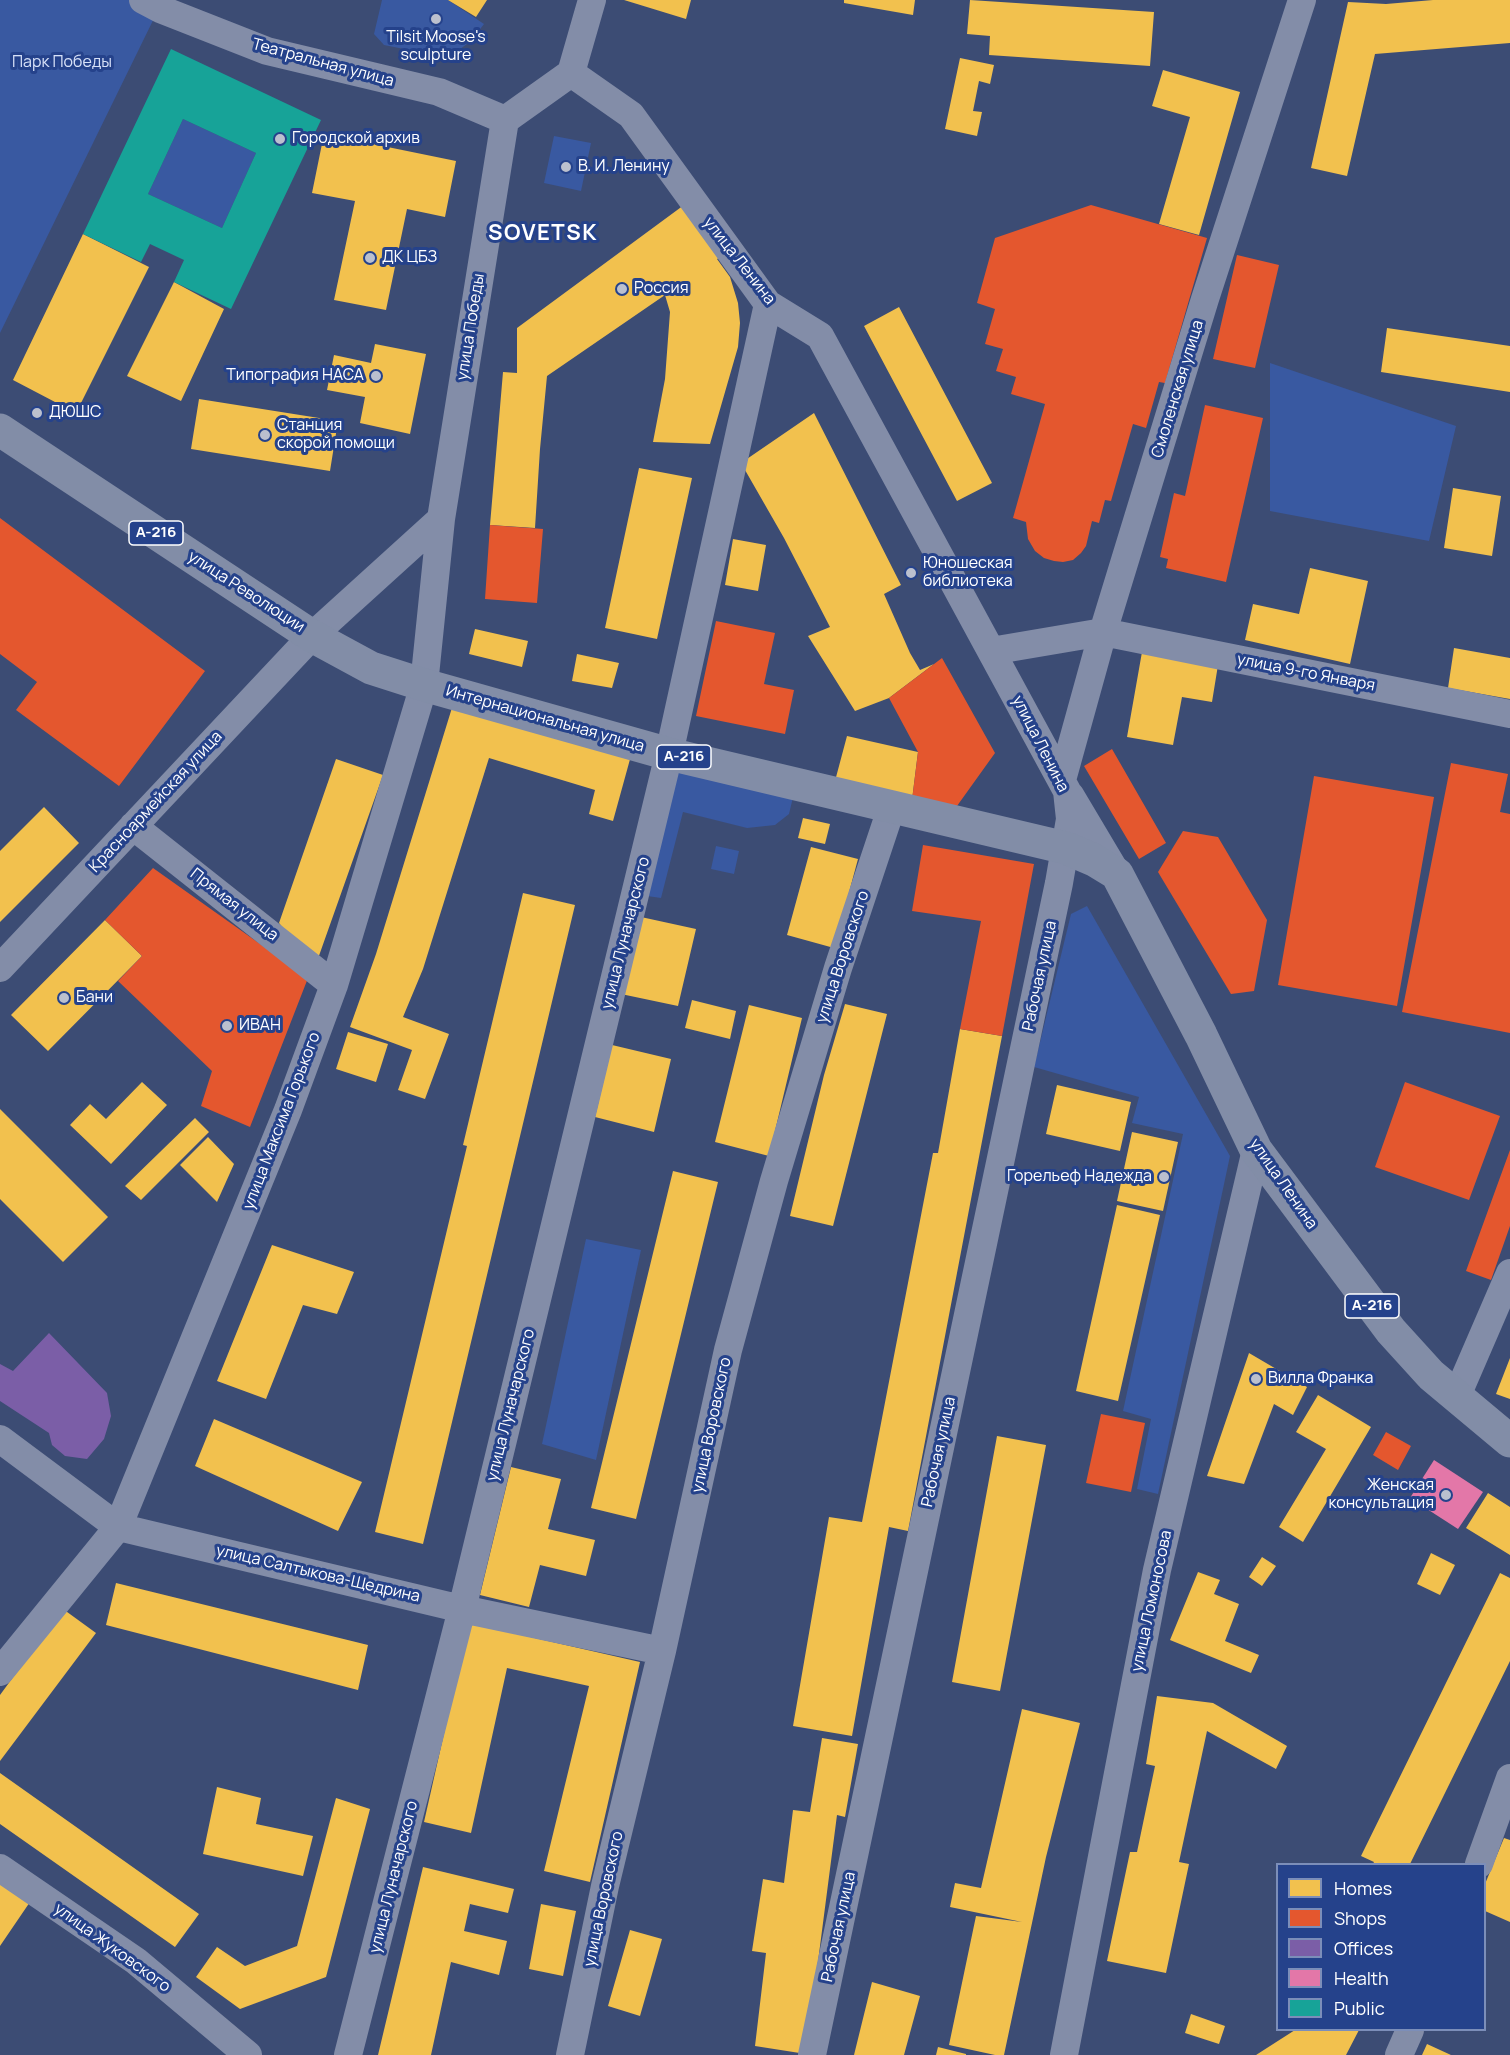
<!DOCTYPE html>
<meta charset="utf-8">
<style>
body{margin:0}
#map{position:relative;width:1510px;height:2055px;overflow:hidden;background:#3c4c74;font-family:Manrope,sans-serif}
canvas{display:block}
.legend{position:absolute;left:1276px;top:1863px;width:210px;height:168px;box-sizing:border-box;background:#25428b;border:2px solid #7c8eb9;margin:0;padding:8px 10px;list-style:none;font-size:18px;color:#fff}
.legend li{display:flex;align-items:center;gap:12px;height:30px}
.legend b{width:30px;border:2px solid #7c8eb9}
</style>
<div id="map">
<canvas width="1510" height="2055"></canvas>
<ul class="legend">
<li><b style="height:16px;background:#f2c14e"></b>Homes</li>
<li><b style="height:16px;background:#e4572e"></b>Shops</li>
<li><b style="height:16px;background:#7b5ea7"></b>Offices</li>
<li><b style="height:16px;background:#e377a8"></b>Health</li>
<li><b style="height:16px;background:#17a398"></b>Public</li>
</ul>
</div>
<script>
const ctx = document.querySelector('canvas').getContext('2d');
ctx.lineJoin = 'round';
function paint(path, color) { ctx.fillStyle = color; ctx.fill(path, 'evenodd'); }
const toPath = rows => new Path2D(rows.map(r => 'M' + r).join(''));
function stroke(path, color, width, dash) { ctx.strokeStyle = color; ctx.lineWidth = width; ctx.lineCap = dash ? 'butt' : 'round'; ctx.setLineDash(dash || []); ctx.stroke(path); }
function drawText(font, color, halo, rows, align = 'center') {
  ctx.font = font + ' Manrope,sans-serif'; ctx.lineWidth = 6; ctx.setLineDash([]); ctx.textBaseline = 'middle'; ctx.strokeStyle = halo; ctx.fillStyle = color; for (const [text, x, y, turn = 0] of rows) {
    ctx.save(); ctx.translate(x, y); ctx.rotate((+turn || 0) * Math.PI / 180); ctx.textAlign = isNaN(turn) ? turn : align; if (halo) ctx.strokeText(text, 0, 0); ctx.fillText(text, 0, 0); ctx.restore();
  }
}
paint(toPath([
 [0,0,163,0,0,333],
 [382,0,448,0,484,24,471,41,444,61,424,53,384,45,374,34],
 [183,119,256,153,222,228,148,194],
 [554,136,591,143,581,191,544,183],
 [1270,363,1456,426,1429,541,1270,511],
 [677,766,794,793,789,814,775,825,747,828,683,812,661,898,647,896],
 [716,846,739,851,734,874,711,869],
 [1087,906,1230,1156,1158,1494,1137,1489,1151,1419,1123,1411,1183,1134,1132,1123,1139,1097,1034,1067,1071,914],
 [586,1239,641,1250,596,1460,542,1444]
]), '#3959a1');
paint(toPath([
 [448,0,487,0,476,17],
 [624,0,691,0,686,19],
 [844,0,915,0,913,15,844,3],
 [970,0,1154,12,1150,66,989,55,990,36,967,34],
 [1433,0,1510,0,1510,43,1375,54,1347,176,1311,168,1348,2,1386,4],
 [960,58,994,65,990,84,979,81,973,111,982,112,977,136,945,129],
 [1163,70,1240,92,1199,235,1159,224,1190,117,1152,106],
 [324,134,456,161,445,217,407,209,386,310,334,300,355,201,312,193],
 [684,205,723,256,717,259,730,277,738,303,740,323,738,347,710,444,653,442,665,379,670,312,665,295,547,376,540,449,535,528,490,525,503,372,517,373,517,328],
 [83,234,149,267,76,413,13,380],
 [174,282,224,309,181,401,127,376],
 [899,307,992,483,957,501,864,326],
 [1387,328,1510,346,1510,392,1381,372],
 [375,344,426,354,410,434,360,423,365,397,327,390,334,355,371,363],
 [199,399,338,421,330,471,191,449],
 [814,413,901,585,884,594,910,653,920,670,934,664,889,698,855,711,808,636,830,627,784,538,741,463],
 [639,468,692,478,657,639,605,628],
 [1453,488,1501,496,1492,556,1444,548],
 [733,539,766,545,758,591,725,585],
 [1310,568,1368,581,1350,664,1245,640,1253,604,1299,614],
 [475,629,528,641,522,667,469,654],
 [1454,648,1510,658,1510,699,1448,688],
 [1142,652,1218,665,1212,702,1182,697,1173,745,1127,737],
 [577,654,619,663,612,688,572,681],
 [455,698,632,752,613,821,589,814,595,790,489,758,423,969,403,1017,449,1034,425,1099,398,1090,412,1050,350,1027,376,954],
 [847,736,918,752,912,800,835,781],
 [336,759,383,775,315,967,279,923],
 [44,807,79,843,0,922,0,851],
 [803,818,830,824,825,844,798,838],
 [811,847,858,859,834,948,787,935],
 [523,893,575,905,423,1544,375,1532,467,1146,463,1145],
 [641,917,696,929,678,1006,621,994],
 [105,920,142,956,48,1051,11,1015],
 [692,1000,736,1011,730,1039,685,1028],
 [845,1004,887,1014,833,1226,790,1216,824,1075],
 [749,1005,802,1018,769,1156,715,1142],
 [960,1029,1002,1036,908,1531,889,1527,852,1736,793,1726,829,1517,862,1522,933,1153,938,1153],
 [348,1032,388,1044,376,1082,336,1069],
 [612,1045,671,1059,654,1132,595,1117],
 [142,1082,167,1105,111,1164,70,1125,90,1104,106,1119],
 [1057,1085,1131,1102,1120,1151,1046,1134],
 [0,1109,108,1217,63,1262,0,1199],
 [195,1118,209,1132,141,1200,125,1186],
 [1132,1132,1178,1142,1163,1211,1117,1201],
 [208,1137,234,1164,217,1202,180,1165],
 [673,1171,718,1182,636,1519,591,1508],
 [1117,1205,1160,1215,1118,1401,1076,1391],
 [272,1245,354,1272,337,1314,303,1305,266,1399,217,1381],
 [1249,1353,1307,1387,1293,1415,1274,1404,1244,1484,1207,1476],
 [1510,1358,1510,1399,1496,1394],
 [1318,1395,1371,1427,1303,1542,1279,1527,1326,1449,1296,1432],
 [214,1419,362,1482,338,1531,195,1466],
 [997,1436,1046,1445,1000,1691,952,1682],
 [511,1467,561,1479,548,1529,595,1540,586,1576,540,1565,529,1607,480,1595],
 [1488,1493,1510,1507,1510,1555,1466,1528],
 [1431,1553,1455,1565,1440,1595,1417,1584],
 [1262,1557,1276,1566,1262,1586,1249,1577],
 [1198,1572,1220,1580,1214,1594,1239,1604,1225,1641,1259,1655,1251,1673,1170,1640],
 [1500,1573,1510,1578,1510,1661,1410,1864,1373,1864,1374,1862,1361,1856],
 [116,1583,368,1645,358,1690,106,1625],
 [63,1609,96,1633,0,1761,0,1695],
 [469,1623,640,1662,590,1882,544,1871,589,1686,507,1668,471,1833,424,1822],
 [1157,1696,1213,1703,1287,1746,1276,1769,1207,1731,1179,1862,1189,1864,1166,1973,1107,1961,1130,1852,1137,1852,1155,1766,1146,1764],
 [1022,1709,1080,1723,1046,1857,1004,2055,995,2055,949,2045,976,1916,1022,1922,950,1907,955,1883,981,1888],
 [822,1738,858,1744,845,1817,837,1815,806,2054,755,2046,766,1953,752,1951,763,1879,784,1883,793,1810,810,1812],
 [0,1773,199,1914,175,1947,0,1824],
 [217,1787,261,1798,256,1824,313,1836,303,1876,203,1854],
 [336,1798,370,1809,326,1977,240,2009,196,1977,217,1947,245,1966,297,1946],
 [1504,1838,1510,1840,1510,1922,1485,1911,1485,1884],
 [423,1867,514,1889,508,1913,470,1904,464,1931,507,1941,499,1975,451,1962,431,2055,378,2055],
 [0,1876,32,1899,0,1946],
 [541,1904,576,1911,563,1976,529,1969],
 [630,1930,662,1939,640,2016,608,2006],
 [872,1982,920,1996,904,2055,854,2055],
 [1191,2014,1225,2026,1219,2044,1185,2033],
 [1295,2030,1359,2030,1346,2055,1256,2055],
 [1427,2044,1451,2055,1422,2055],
 [938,2047,966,2054,966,2055,936,2055]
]), '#f2c14e');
paint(toPath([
 [1091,205,1207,238,1165,383,1159,382,1146,428,1133,424,1111,501,1105,500,1099,523,1092,521,1086,546,1081,553,1073,560,1063,562,1054,561,1044,558,1035,551,1028,539,1026,522,1013,518,1045,404,1011,394,1016,377,996,371,1003,349,985,344,995,309,977,303,995,238],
 [1237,255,1279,265,1255,368,1213,359],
 [1205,405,1263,418,1226,582,1166,568,1168,559,1160,557,1174,493,1185,496],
 [0,518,205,671,119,786,16,710,37,682,0,654],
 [490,525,543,529,537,603,485,599],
 [716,621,775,633,764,684,794,690,785,734,696,716],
 [942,658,995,753,957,806,912,800,918,752,889,698],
 [1112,749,1166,843,1139,859,1084,766],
 [1451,763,1508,774,1500,812,1510,814,1510,1033,1402,1012],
 [1314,776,1434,797,1397,1006,1278,985],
 [1183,831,1218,837,1267,920,1254,991,1231,994,1158,872],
 [923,845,1034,864,1002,1036,960,1029,981,921,912,911],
 [153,868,308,978,250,1127,201,1106,212,1071,118,981,142,956,105,920],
 [1405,1082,1500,1116,1469,1200,1375,1167],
 [1510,1150,1510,1226,1491,1280,1466,1271],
 [1101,1414,1145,1423,1131,1492,1086,1483],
 [1386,1432,1411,1446,1398,1470,1373,1455]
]), '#e4572e');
paint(toPath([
 [49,1333,107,1393,111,1416,104,1439,87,1459,65,1456,52,1445,49,1433,0,1401,0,1364,13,1371]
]), '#7b5ea7');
paint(toPath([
 [1434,1460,1483,1492,1458,1529,1410,1498]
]), '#e377a8');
paint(toPath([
 [171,49,321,120,231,309,174,282,184,260,150,244,141,262,83,234],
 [183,119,256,153,222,228,148,194]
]), '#17a398');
stroke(toPath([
 [143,0,160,9,267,51,439,92,505,120],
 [571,73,631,115,768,304,820,336,1067,791,1070,819,1059,883,812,2055],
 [991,651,1103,632,1510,714],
 [1062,780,1103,632,1205,299,1302,0],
 [1070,795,1117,874],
 [133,826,334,985],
 [0,968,312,636,441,519,505,120,571,73,592,0],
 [1456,1398,1510,1273],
 [0,1439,118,1527,462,1609,662,1651],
 [0,1672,118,1527,288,1110,334,985,424,685,441,519],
 [1479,1864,1510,1778],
 [0,1868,136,1961,248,2055],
 [348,2055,462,1609,669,754,768,304],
 [570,2055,605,1886,662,1651,728,1350,774,1181,838,968,892,806],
 [1064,2055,1157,1570,1256,1150],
 [1399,2055,1410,2030]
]), '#838da8', 28);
stroke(toPath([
 [0,430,312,636,371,668,424,685,669,754,1066,848,1094,860,1117,874,1201,1035,1256,1150,1391,1331,1431,1375,1510,1441]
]), '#828da7', 33);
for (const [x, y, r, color] of [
 [436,19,6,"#bbc0ce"],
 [280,139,6,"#bbc0ce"],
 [566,167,6,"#bbc0ce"],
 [370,258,6,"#bbc0ce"],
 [622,289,6,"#bbc0ce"],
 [376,376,6,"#bbc0ce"],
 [37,413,6,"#bbc0ce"],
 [265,435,6,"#bbc0ce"],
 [911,573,6,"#bbc0ce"],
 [64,998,6,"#bbc0ce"],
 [227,1026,6,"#bbc0ce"],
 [1164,1177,6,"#bbc0ce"],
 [1256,1379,6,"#bbc0ce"],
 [1446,1495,6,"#bbc0ce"]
]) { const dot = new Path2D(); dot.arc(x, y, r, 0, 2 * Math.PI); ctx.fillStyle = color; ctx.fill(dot); stroke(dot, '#25428b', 2); }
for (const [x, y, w] of [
 [156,533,54],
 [684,757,54],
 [1372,1306,54]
]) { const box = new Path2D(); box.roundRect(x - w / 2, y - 12, w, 24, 4.5); ctx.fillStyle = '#25428b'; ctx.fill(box); stroke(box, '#fff', 1.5); }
drawText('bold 15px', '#fff', null, [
 ["А-216",156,533],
 ["А-216",684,757],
 ["А-216",1372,1306]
]);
drawText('16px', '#fff', '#25428b', [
 ["Tilsit Moose's",436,38,"center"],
 ["sculpture",436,56,"center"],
 ["Городской архив",292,139],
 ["В. И. Ленину",578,167],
 ["ДК ЦБЗ",382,258],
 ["Россия",634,289],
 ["Типография НАСА",364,376,"right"],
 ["ДЮШС",49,413],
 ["Станция",277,426],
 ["скорой помощи",277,444],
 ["Юношеская",923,564],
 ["библиотека",923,582],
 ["Бани",76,998],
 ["ИВАН",239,1026],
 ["Горельеф Надежда",1152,1177,"right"],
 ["Вилла Франка",1268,1379],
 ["Женская",1434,1486,"right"],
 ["консультация",1434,1504,"right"]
], 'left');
drawText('16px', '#d7e1f8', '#25428b', [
 ["Парк Победы",62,63]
]);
drawText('16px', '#fff', '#25428b', [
 ["Театральная улица",323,63,15],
 ["улица Ленина",739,261,52],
 ["улица Победы",471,327,-81],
 ["Смоленская улица",1178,389,-73],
 ["улица Революции",246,592,33],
 ["улица 9-го Января",1306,673,11],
 ["Интернациональная улица",545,719,16],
 ["улица Ленина",1040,744,63],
 ["Красноармейская улица",156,802,-47],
 ["Прямая улица",234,905,38],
 ["улица Луначарского",626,933,-76],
 ["улица Воровского",843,957,-72],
 ["Рабочая улица",1040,976,-78],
 ["улица Максима Горького",282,1121,-69],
 ["улица Ленина",1283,1184,55],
 ["улица Луначарского",511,1405,-76],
 ["улица Воровского",712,1425,-78],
 ["Рабочая улица",939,1452,-78],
 ["улица Салтыкова-Щедрина",318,1574,13],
 ["улица Ломоносова",1152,1601,-78],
 ["улица Луначарского",394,1877,-76],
 ["улица Воровского",604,1899,-78],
 ["Рабочая улица",839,1927,-78],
 ["улица Жуковского",112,1948,36]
]);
ctx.letterSpacing = '1.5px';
drawText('bold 22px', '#fff', '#25428b', [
 ["SOVETSK",543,234]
]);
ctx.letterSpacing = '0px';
</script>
